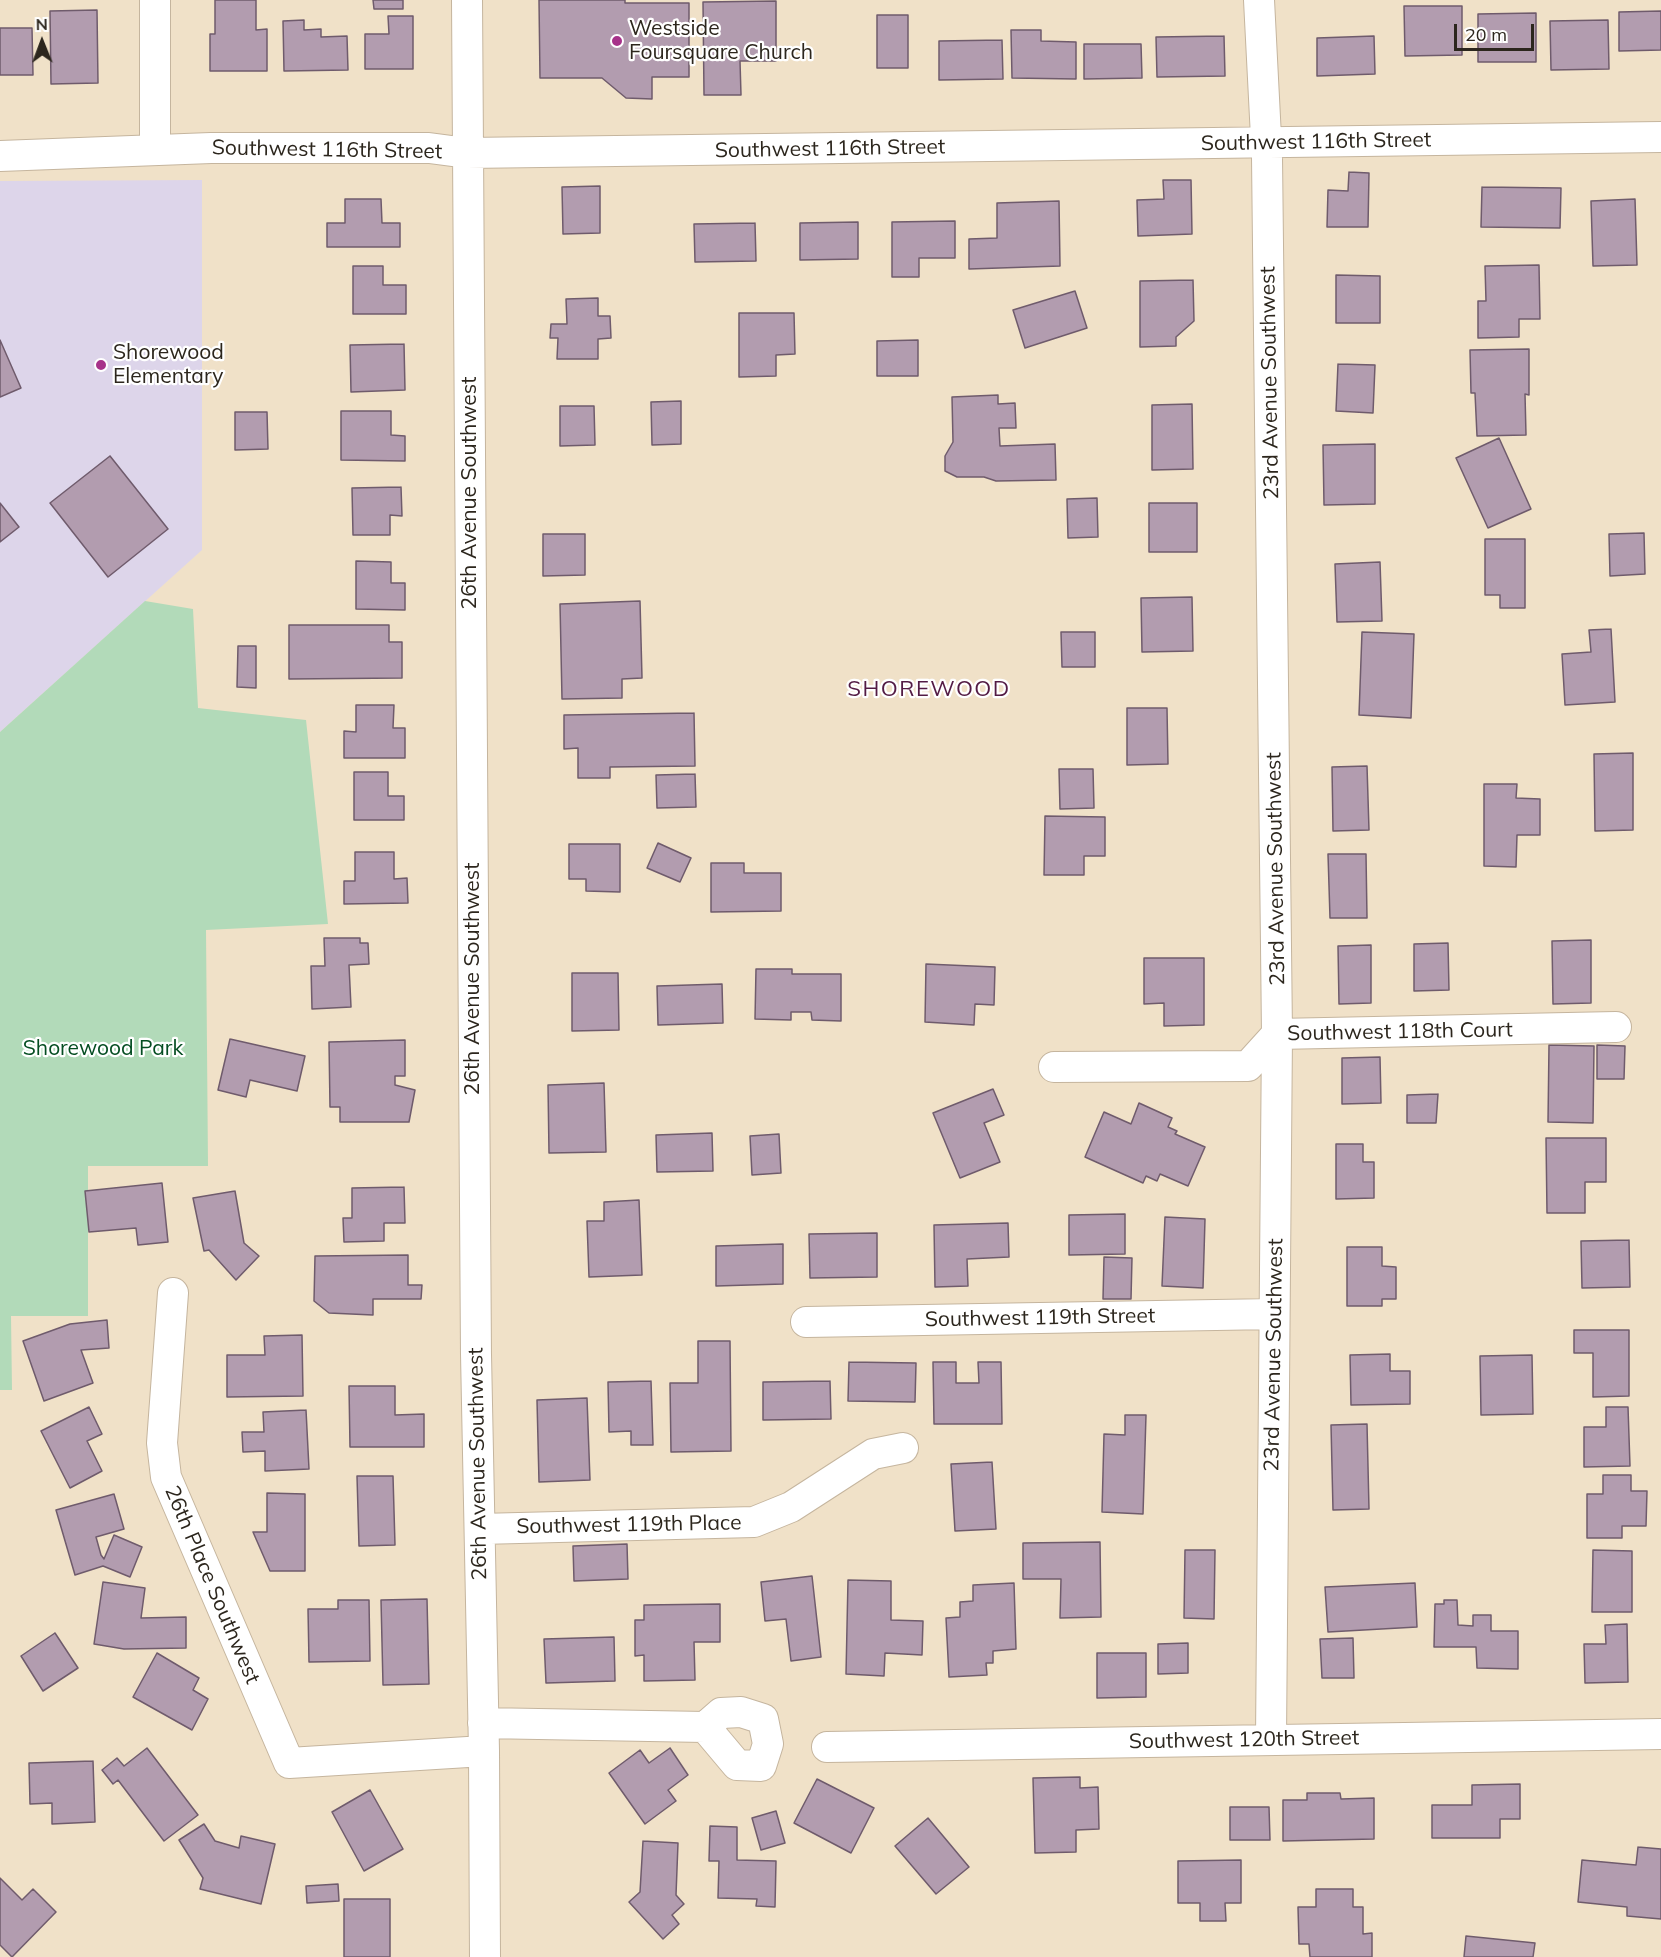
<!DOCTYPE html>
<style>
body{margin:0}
#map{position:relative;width:1661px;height:1957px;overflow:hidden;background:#f0e1c8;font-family:Mulish,sans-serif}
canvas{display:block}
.north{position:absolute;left:12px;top:12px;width:60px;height:60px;-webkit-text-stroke:4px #fff;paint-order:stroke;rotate:359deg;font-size:16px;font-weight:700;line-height:24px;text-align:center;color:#2c261d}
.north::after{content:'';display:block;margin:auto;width:21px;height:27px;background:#2c261d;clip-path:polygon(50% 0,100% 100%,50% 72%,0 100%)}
.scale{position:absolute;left:1454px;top:24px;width:80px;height:27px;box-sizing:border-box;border:3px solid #2c261d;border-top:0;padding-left:8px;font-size:18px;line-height:21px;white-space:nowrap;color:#2c261d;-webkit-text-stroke:4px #fff;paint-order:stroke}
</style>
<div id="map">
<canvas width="1661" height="1957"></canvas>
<div class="north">N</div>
<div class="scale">20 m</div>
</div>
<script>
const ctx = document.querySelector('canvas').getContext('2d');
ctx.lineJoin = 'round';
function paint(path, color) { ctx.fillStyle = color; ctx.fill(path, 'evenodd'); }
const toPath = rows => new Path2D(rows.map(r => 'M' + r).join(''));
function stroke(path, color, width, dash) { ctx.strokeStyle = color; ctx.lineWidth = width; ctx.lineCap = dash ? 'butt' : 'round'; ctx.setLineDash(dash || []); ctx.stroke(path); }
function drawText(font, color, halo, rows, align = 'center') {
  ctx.font = font + ' Mulish,sans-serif'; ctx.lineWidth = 4.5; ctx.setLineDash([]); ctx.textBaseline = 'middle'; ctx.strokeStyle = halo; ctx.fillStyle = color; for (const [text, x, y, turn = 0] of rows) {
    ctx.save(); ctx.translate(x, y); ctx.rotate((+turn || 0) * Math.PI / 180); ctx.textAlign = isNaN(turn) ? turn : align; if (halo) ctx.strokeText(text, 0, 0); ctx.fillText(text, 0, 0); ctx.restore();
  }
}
paint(toPath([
 [202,180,202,550,0,732,0,181]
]), '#ddd5ea');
paint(toPath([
 [145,601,193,609,198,708,306,720,328,924,206,930,208,1166,88,1166,88,1316,11,1316,12,1390,0,1390,0,732]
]), '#b2dab9');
const building = toPath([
 [215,0,256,0,256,30,267,29,267,71,210,71,210,34,215,34,215,0],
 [373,0,403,0,403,9,374,9,373,0],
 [539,0,625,0,625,3,689,3,689,77,652,77,652,99,626,98,602,78,540,78,539,0],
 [776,1,776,61,740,61,741,95,704,95,703,2,776,1],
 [1404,6,1462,6,1462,55,1405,56,1404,6],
 [97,10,98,83,51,84,50,11,97,10],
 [1661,11,1661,50,1619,51,1619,12,1661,11],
 [1536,13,1536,62,1478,62,1478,14,1536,13],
 [877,15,908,15,908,68,877,68,877,15],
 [388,16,413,16,413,69,365,69,365,34,389,34,388,16],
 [304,20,304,30,321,29,321,37,347,36,348,70,284,71,283,21,304,20],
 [1608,20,1609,69,1551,70,1550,21,1608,20],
 [0,28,32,28,33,75,0,75,0,28],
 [1011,30,1041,30,1041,41,1076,42,1076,79,1012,78,1011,30],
 [1224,36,1225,76,1157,77,1156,37,1224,36],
 [1374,36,1375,74,1317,76,1317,38,1374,36],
 [1002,40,1003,79,939,80,939,41,1002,40],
 [1084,44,1141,44,1142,78,1084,79,1084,44],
 [1349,172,1369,173,1368,227,1327,227,1328,190,1348,191,1349,172],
 [1163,180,1191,180,1192,234,1138,236,1137,200,1164,199,1163,180],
 [600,186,600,233,563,234,562,187,600,186],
 [1482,187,1561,188,1560,228,1481,227,1482,187],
 [345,199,381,199,382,223,400,223,400,247,327,247,327,223,345,223,345,199],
 [1635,199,1637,265,1593,266,1591,201,1635,199],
 [1059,201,1060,266,969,269,969,239,997,238,997,203,1059,201],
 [955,221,955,258,919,258,919,277,892,277,892,222,955,221],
 [858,222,858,259,800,260,800,223,858,222],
 [755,223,756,261,695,262,694,224,755,223],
 [1539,265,1540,319,1519,319,1519,337,1478,338,1478,301,1486,301,1485,266,1539,265],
 [353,266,383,266,383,285,406,285,406,314,353,314,353,266],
 [1336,275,1380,276,1380,323,1336,323,1336,275],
 [1193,280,1194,321,1176,337,1176,346,1140,347,1140,281,1193,280],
 [1075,291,1087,328,1025,348,1013,310,1075,291],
 [598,298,598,316,610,316,611,338,598,339,598,359,557,359,558,338,550,338,551,324,567,324,566,299,598,298],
 [739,313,794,313,795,354,776,355,776,376,739,377,739,313],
 [0,340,21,388,0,397,0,340],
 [918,340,918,376,877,376,877,341,918,340],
 [404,344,405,390,351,392,350,345,404,344],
 [1529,349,1529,395,1525,394,1526,435,1477,436,1475,393,1471,393,1470,350,1529,349],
 [1338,364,1375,365,1373,413,1336,411,1338,364],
 [998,395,998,404,1015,403,1016,428,999,428,1000,446,1055,444,1056,480,996,481,984,477,957,477,945,471,945,456,953,442,952,397,998,395],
 [681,401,681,444,652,445,651,402,681,401],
 [1192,404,1193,469,1152,470,1152,405,1192,404],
 [560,406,594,406,595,445,560,446,560,406],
 [341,411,391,411,391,435,405,436,405,461,341,460,341,411],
 [235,412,267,412,268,449,235,450,235,412],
 [1499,438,1531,509,1488,528,1456,458,1499,438],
 [1375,444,1375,504,1324,505,1323,445,1375,444],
 [110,456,168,529,108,577,50,503,110,456],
 [401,487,402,516,390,515,390,535,353,535,352,488,401,487],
 [1097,498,1098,537,1068,538,1067,499,1097,498],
 [0,503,19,527,0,542,0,503],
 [1149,503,1197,503,1197,552,1149,552,1149,503],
 [1644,533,1645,574,1610,576,1609,534,1644,533],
 [543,534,585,534,585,575,543,576,543,534],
 [1485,539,1525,539,1525,608,1500,608,1500,595,1485,595,1485,539],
 [356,561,391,562,391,583,405,583,405,610,356,609,356,561],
 [1380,562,1382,621,1337,622,1335,564,1380,562],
 [1192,597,1193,651,1142,652,1141,598,1192,597],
 [640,601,642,678,622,679,622,698,562,699,560,604,640,601],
 [289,625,389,625,389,642,402,642,402,678,289,679,289,625],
 [1611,629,1615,702,1565,705,1562,654,1591,652,1589,630,1611,629],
 [1061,632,1095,632,1095,667,1062,667,1061,632],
 [1362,632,1414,634,1411,718,1359,715,1362,632],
 [238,646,256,646,256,688,237,687,238,646],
 [356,705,394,705,393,728,405,728,405,758,344,758,344,731,356,732,356,705],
 [1127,708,1167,708,1168,764,1127,765,1127,708],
 [694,713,695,766,610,767,610,778,578,778,578,748,564,749,564,715,694,713],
 [1633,753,1633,830,1595,831,1594,754,1633,753],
 [1367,766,1369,830,1333,831,1332,767,1367,766],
 [1059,769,1093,769,1094,808,1060,809,1059,769],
 [354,772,388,772,388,796,404,796,404,820,354,820,354,772],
 [695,774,696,807,657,808,656,775,695,774],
 [1484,784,1517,784,1516,798,1540,799,1540,835,1517,835,1516,867,1484,866,1484,784],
 [1045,816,1105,817,1105,856,1084,856,1084,875,1044,875,1045,816],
 [658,843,691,858,680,882,647,868,658,843],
 [569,844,620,844,620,892,586,891,586,879,569,879,569,844],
 [355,852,394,852,394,879,407,878,408,903,344,904,344,881,355,881,355,852],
 [1328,854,1366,854,1367,918,1330,918,1328,854],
 [711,863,744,863,744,873,781,873,781,911,711,912,711,863],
 [324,938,360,938,360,943,368,943,369,964,349,965,351,1007,312,1009,311,966,325,966,324,938],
 [1591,940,1591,1003,1553,1004,1552,941,1591,940],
 [1448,943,1449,990,1414,991,1414,944,1448,943],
 [1371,945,1371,1003,1339,1004,1338,946,1371,945],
 [1144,958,1204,958,1204,1025,1164,1026,1164,1003,1144,1004,1144,958],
 [926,964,995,967,994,1005,975,1004,974,1025,925,1022,926,964],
 [756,969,792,969,792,974,841,974,841,1021,812,1020,811,1012,791,1012,791,1020,755,1019,756,969],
 [572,973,618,973,619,1030,572,1031,572,973],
 [722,984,723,1023,658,1025,657,986,722,984],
 [230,1039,305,1056,297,1091,250,1080,246,1097,218,1090,230,1039],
 [405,1040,405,1076,395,1076,395,1085,415,1090,409,1122,340,1122,340,1107,330,1107,329,1042,405,1040],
 [1549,1045,1594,1046,1593,1123,1548,1122,1549,1045],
 [1597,1045,1625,1046,1624,1079,1597,1079,1597,1045],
 [1380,1057,1381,1103,1342,1104,1342,1058,1380,1057],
 [604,1083,606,1152,549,1153,548,1085,604,1083],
 [993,1089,1004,1115,984,1123,1000,1162,960,1178,933,1113,993,1089],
 [1438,1094,1436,1123,1407,1123,1407,1095,1438,1094],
 [1139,1103,1172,1118,1168,1127,1177,1131,1175,1134,1205,1147,1188,1186,1160,1174,1157,1181,1146,1176,1143,1183,1085,1157,1104,1112,1131,1124,1139,1103],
 [712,1133,713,1171,657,1172,656,1135,712,1133],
 [779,1134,781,1173,752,1175,750,1136,779,1134],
 [1546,1138,1606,1138,1606,1182,1585,1182,1585,1213,1547,1213,1546,1138],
 [1336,1144,1363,1144,1363,1162,1374,1162,1374,1198,1336,1199,1336,1144],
 [162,1183,168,1242,138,1245,136,1228,89,1232,85,1191,162,1183],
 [404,1187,405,1223,384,1223,384,1241,344,1242,343,1218,352,1218,352,1188,404,1187],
 [235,1191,244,1243,259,1256,236,1280,209,1250,204,1251,193,1198,235,1191],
 [639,1200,642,1275,589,1277,587,1221,604,1221,604,1202,639,1200],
 [1125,1214,1125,1254,1069,1255,1069,1215,1125,1214],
 [1165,1217,1205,1219,1203,1288,1162,1286,1165,1217],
 [1008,1223,1009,1257,967,1259,968,1286,935,1287,934,1225,1008,1223],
 [877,1233,877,1277,810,1278,809,1234,877,1233],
 [1629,1240,1630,1287,1582,1288,1581,1241,1629,1240],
 [783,1244,783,1284,716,1286,716,1246,783,1244],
 [1347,1247,1382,1247,1382,1266,1396,1267,1396,1299,1382,1299,1382,1306,1347,1306,1347,1247],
 [408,1255,408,1285,422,1285,421,1299,373,1299,373,1315,329,1313,314,1301,315,1256,408,1255],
 [1104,1257,1132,1258,1131,1299,1103,1299,1104,1257],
 [107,1320,109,1348,81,1350,93,1383,44,1401,23,1341,70,1324,107,1320],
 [1574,1330,1629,1330,1629,1396,1593,1397,1593,1353,1574,1353,1574,1330],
 [302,1335,303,1396,227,1397,227,1355,265,1355,264,1336,302,1335],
 [698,1341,730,1341,731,1451,671,1452,670,1383,698,1383,698,1341],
 [1390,1354,1390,1371,1410,1371,1410,1404,1351,1405,1350,1355,1390,1354],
 [1532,1355,1533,1414,1481,1415,1480,1356,1532,1355],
 [849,1362,916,1363,915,1402,848,1401,849,1362],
 [933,1362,956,1362,956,1383,979,1383,978,1362,1001,1362,1002,1424,934,1424,933,1362],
 [651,1381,653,1445,631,1445,631,1431,609,1432,608,1382,651,1381],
 [830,1381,831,1419,763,1420,763,1382,830,1381],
 [349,1386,395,1386,395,1415,424,1414,424,1447,350,1447,349,1386],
 [587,1398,590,1480,539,1482,537,1400,587,1398],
 [89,1407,102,1434,87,1441,102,1471,70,1488,41,1431,89,1407],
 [1606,1407,1628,1407,1630,1466,1584,1467,1584,1427,1606,1427,1606,1407],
 [306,1410,309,1469,265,1471,265,1451,243,1452,242,1432,264,1432,263,1412,306,1410],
 [1125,1415,1146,1415,1143,1514,1102,1512,1104,1434,1125,1435,1125,1415],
 [1367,1424,1369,1509,1333,1510,1331,1425,1367,1424],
 [992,1462,996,1529,955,1531,951,1464,992,1462],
 [1603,1475,1631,1475,1631,1491,1647,1491,1646,1526,1622,1526,1622,1538,1587,1538,1587,1494,1603,1494,1603,1475],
 [357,1476,393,1476,395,1545,359,1546,357,1476],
 [267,1493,305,1494,305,1571,270,1571,253,1532,267,1532,267,1493],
 [114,1494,124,1529,96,1537,101,1555,104,1559,114,1535,142,1547,130,1577,103,1566,75,1575,56,1510,114,1494],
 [1100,1542,1101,1617,1060,1618,1061,1579,1023,1579,1023,1543,1100,1542],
 [627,1544,628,1579,574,1581,573,1546,627,1544],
 [1185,1550,1215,1550,1214,1619,1184,1618,1185,1550],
 [1593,1550,1632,1551,1632,1612,1592,1612,1593,1550],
 [812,1576,821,1657,791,1661,786,1619,765,1621,761,1582,812,1576],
 [848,1580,891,1581,891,1620,923,1621,922,1655,885,1653,884,1676,846,1674,848,1580],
 [103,1582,145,1588,141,1618,186,1617,186,1648,124,1649,94,1644,103,1582],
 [1014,1583,1016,1649,993,1651,993,1663,986,1663,987,1675,949,1677,946,1618,960,1617,960,1602,973,1601,973,1585,1014,1583],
 [1415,1583,1417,1627,1328,1632,1325,1587,1415,1583],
 [427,1599,429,1684,383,1685,381,1600,427,1599],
 [338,1600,369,1600,370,1661,309,1662,308,1609,338,1609,338,1600],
 [1444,1600,1457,1600,1458,1625,1473,1626,1473,1615,1491,1615,1491,1631,1518,1631,1518,1669,1477,1668,1476,1647,1434,1647,1435,1604,1444,1604,1444,1600],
 [720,1604,720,1642,694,1642,695,1680,644,1681,644,1655,635,1656,635,1620,644,1620,644,1605,720,1604],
 [1627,1624,1628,1682,1585,1683,1584,1644,1606,1644,1605,1625,1627,1624],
 [55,1633,78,1668,43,1691,21,1656,55,1633],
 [614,1637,615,1681,546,1683,544,1639,614,1637],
 [1353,1638,1354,1678,1322,1678,1320,1639,1353,1638],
 [1188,1643,1188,1673,1158,1674,1158,1644,1188,1643],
 [157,1653,199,1678,193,1690,208,1699,192,1730,133,1697,157,1653],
 [1097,1653,1146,1653,1146,1697,1097,1698,1097,1653],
 [147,1748,198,1815,164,1841,118,1780,113,1784,102,1770,117,1758,124,1766,147,1748],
 [670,1748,688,1775,668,1790,676,1801,645,1824,609,1773,640,1750,649,1763,670,1748],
 [93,1761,95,1822,52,1824,52,1803,30,1804,29,1763,93,1761],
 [1080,1777,1080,1788,1098,1787,1099,1829,1076,1830,1076,1852,1035,1853,1033,1778,1080,1777],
 [817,1779,874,1808,851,1853,794,1823,817,1779],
 [1520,1784,1520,1819,1500,1819,1500,1838,1432,1838,1432,1805,1472,1805,1472,1785,1520,1784],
 [370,1790,403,1849,364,1871,332,1812,370,1790],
 [1307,1793,1340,1793,1341,1799,1374,1798,1374,1839,1283,1841,1283,1800,1307,1800,1307,1793],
 [1230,1807,1269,1807,1270,1840,1230,1840,1230,1807],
 [776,1811,785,1843,761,1850,752,1818,776,1811],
 [928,1818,969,1867,936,1894,895,1846,928,1818],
 [204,1824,215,1841,239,1848,241,1836,275,1844,261,1904,200,1889,203,1878,179,1840,204,1824],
 [710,1826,737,1827,737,1860,776,1861,775,1907,756,1906,757,1899,718,1898,719,1861,709,1861,710,1826],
 [643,1841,678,1843,676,1895,684,1904,672,1915,679,1924,663,1939,629,1902,640,1892,643,1841],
 [1638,1847,1661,1849,1661,1919,1627,1916,1627,1907,1578,1902,1582,1860,1636,1865,1638,1847],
 [1241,1860,1241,1903,1225,1903,1226,1921,1200,1921,1200,1903,1178,1903,1178,1861,1241,1860],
 [0,1878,22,1900,33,1889,56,1912,12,1957,0,1945,0,1878],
 [338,1884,339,1901,307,1903,306,1886,338,1884],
 [1316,1889,1353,1889,1353,1907,1363,1907,1363,1934,1372,1933,1372,1957,1310,1957,1309,1944,1299,1944,1298,1907,1316,1907,1316,1889],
 [344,1899,390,1899,390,1957,344,1957,344,1899],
 [1466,1936,1535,1943,1533,1957,1464,1957,1466,1936]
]);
paint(building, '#b29caf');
stroke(building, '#6f5b6c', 1.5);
const minor = toPath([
 [155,0,155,150],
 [467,0,476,1354,484,1751,485,1957],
 [1259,0,1267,157,1277,1034,1271,1739],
 [0,156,211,148,429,148,467,153,1661,137],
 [1054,1067,1248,1066,1277,1034,1616,1027],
 [173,1293,162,1443,166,1477,289,1763,484,1751],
 [806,1322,1274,1314],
 [480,1529,754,1522,791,1507,873,1454,903,1448],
 [483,1723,705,1727,737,1765,761,1766,768,1744,763,1719,741,1712,721,1713,705,1727],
 [827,1747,1661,1734]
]);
stroke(minor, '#c5b59e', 32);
stroke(minor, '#fff', 30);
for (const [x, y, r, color] of [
 [617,41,6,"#a7328a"],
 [101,365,6,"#a7328a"]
]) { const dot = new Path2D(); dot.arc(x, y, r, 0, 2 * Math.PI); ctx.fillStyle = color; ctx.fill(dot); stroke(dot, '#fff', 2); }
drawText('21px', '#2c261d', '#fff', [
 ["Westside",629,29],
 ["Foursquare Church",629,53],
 ["Shorewood",113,353],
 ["Elementary",113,377]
], 'left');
drawText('21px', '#2c261d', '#fff', [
 ["Southwest 116th Street",1316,142,-1],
 ["Southwest 116th Street",830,149,-1],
 ["Southwest 116th Street",327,150,1],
 ["23rd Avenue Southwest",1270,383,-91],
 ["26th Avenue Southwest",470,493,-90],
 ["23rd Avenue Southwest",1276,869,-91],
 ["26th Avenue Southwest",473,979,-90],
 ["Southwest 118th Court",1400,1032,-1],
 ["Southwest 119th Street",1040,1318,-1],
 ["23rd Avenue Southwest",1274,1355,-89],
 ["26th Avenue Southwest",478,1464,-91],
 ["Southwest 119th Place",629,1525,-1],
 ["26th Place Southwest",212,1585,67],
 ["Southwest 120th Street",1244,1740,-1]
]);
drawText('21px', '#044d21', '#fff', [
 ["Shorewood Park",103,1049]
]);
ctx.letterSpacing = '1.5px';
drawText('22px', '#531b44', '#fff', [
 ["SHOREWOOD",929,689]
]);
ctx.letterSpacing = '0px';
</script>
